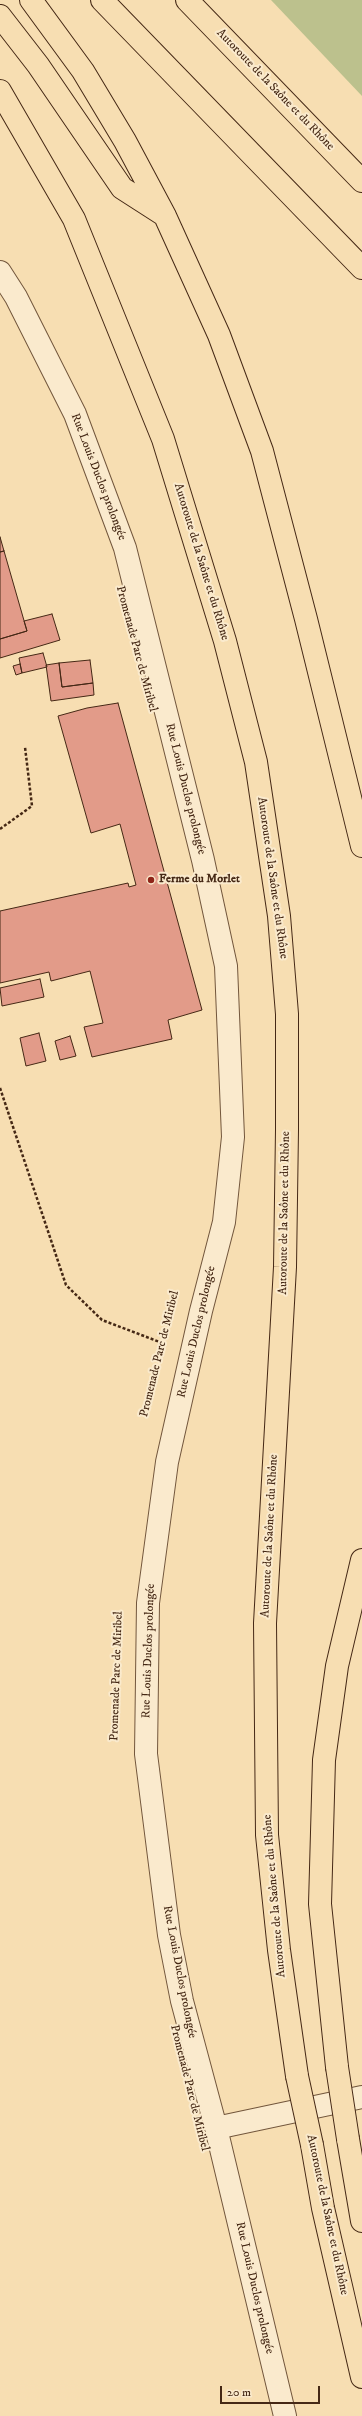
<!DOCTYPE html>
<meta charset="utf-8">
<style>
body{margin:0}
#map{position:relative;width:362px;height:2416px;overflow:hidden;background:#f7deb2;font-family:"IM FELL DW Pica",serif}
canvas{display:block}
.scale{position:absolute;left:220px;top:2386px;width:100px;height:18px;box-sizing:border-box;border:2px solid #452815;border-top:0;padding-left:5px;font-size:12px;line-height:14px;white-space:nowrap;color:#452815;-webkit-text-stroke:3px #faeacd;paint-order:stroke}
</style>
<div id="map">
<canvas width="362" height="2416"></canvas>
<div class="scale">20 m</div>
</div>
<script>
const ctx = document.querySelector('canvas').getContext('2d');
ctx.lineJoin = 'round';
function paint(path, color) { ctx.fillStyle = color; ctx.fill(path, 'evenodd'); }
const toPath = rows => new Path2D(rows.map(r => 'M' + r).join(''));
function stroke(path, color, width, dash) { ctx.strokeStyle = color; ctx.lineWidth = width; ctx.lineCap = dash ? 'butt' : 'round'; ctx.setLineDash(dash || []); ctx.stroke(path); }
function drawText(font, color, halo, rows, align = 'center') {
  ctx.font = font + ' "IM FELL DW Pica",serif'; ctx.lineWidth = 4; ctx.setLineDash([]); ctx.textBaseline = 'middle'; ctx.strokeStyle = halo; ctx.fillStyle = color; for (const [text, x, y, turn = 0] of rows) {
    ctx.save(); ctx.translate(x, y); ctx.rotate((+turn || 0) * Math.PI / 180); ctx.textAlign = isNaN(turn) ? turn : align; if (halo) ctx.strokeText(text, 0, 0); ctx.fillText(text, 0, 0); ctx.restore();
  }
}
paint(toPath([
 [271,0,362,0,362,96]
]), '#bcc18d');
const building = toPath([
 [0,537,4,551,0,552,0,537],
 [4,551,27,631,0,639,0,552,4,551],
 [52,614,60,640,0,658,0,639,27,631,24,621,52,614],
 [43,653,47,667,22,673,19,658,43,653],
 [90,660,93,683,62,687,59,663,90,660],
 [59,663,62,687,93,683,94,695,51,701,46,665,59,663],
 [20,664,22,673,16,675,13,666,20,664],
 [118,703,202,1010,168,1020,172,1039,92,1057,84,1027,103,1023,90,971,51,981,49,972,0,983,0,911,128,883,129,887,136,885,120,824,91,833,58,716,87,708,118,703],
 [40,979,44,997,2,1006,0,988,40,979],
 [39,1033,46,1061,26,1066,20,1038,39,1033],
 [70,1036,76,1056,60,1060,55,1041,70,1036]
]);
paint(building, '#e29b89');
stroke(building, '#452815', 1);
const minor = toPath([
 [0,272,16,297,75,414,125,548,203,860,226,966,233,1137,224,1222,201,1311,167,1462,148,1603,146,1754,169,1935,182,2001,216,2128,285,2416],
 [216,2128,362,2097]
]);
const highway = toPath([
 [31,0,83,71,125,141,165,216,219,335,262,451,306,619,362,846],
 [102,0,362,268],
 [187,0,362,181],
 [0,16,38,65,122,188,164,215],
 [0,91,74,219,163,439,225,641,256,762,279,916,287,1014,287,1130,285,1267,265,1623,267,1835,279,1950,297,2076],
 [337,2067,320,1904,324,1760,337,1666,362,1560],
 [348,2139,362,2221],
 [312,2145,323,2208,362,2377]
]);
stroke(minor, '#72563c', 24);
stroke(highway, '#452815', 24);
stroke(toPath([
 [0,829,32,806,25,747],
 [0,1088,66,1285,102,1320,165,1344]
]), '#452815', 2.5, [3, 2]);
stroke(minor, '#faeacd', 22);
stroke(highway, '#f7deb2', 22);
const highwayBridge = toPath([
 [337,2067,348,2139],
 [297,2076,312,2145]
]);
stroke(highwayBridge, '#452815', 24, []);
stroke(highwayBridge, '#f7deb2', 22);
for (const [x, y, r, color] of [
 [151,880,4,"#8f2418"]
]) { const dot = new Path2D(); dot.arc(x, y, r, 0, 2 * Math.PI); ctx.fillStyle = color; ctx.fill(dot); stroke(dot, '#faeacd', 1.5); }
drawText('12px', '#452815', '#faeacd', [
 ["Autoroute de la Saône et du Rhône",275,90,46],
 ["Rue Louis Duclos prolongée",98,477,69],
 ["Autoroute de la Saône et du Rhône",201,562,73],
 ["Promenade Parc de Miribel",136,649,75],
 ["Rue Louis Duclos prolongée",185,789,76],
 ["Autoroute de la Saône et du Rhône",272,878,82],
 ["Autoroute de la Saône et du Rhône",285,1213,-89],
 ["Rue Louis Duclos prolongée",197,1332,-77],
 ["Promenade Parc de Miribel",160,1354,-76],
 ["Autoroute de la Saône et du Rhône",270,1536,-87],
 ["Rue Louis Duclos prolongée",149,1651,-88],
 ["Promenade Parc de Miribel",117,1676,-88],
 ["Autoroute de la Saône et du Rhône",275,1896,-95],
 ["Rue Louis Duclos prolongée",179,1972,79],
 ["Promenade Parc de Miribel",189,2088,76],
 ["Autoroute de la Saône et du Rhône",327,2215,78],
 ["Rue Louis Duclos prolongée",254,2288,77]
]);
drawText('bold 12px', '#452815', '#faeacd', [
 ["Ferme du Morlet",159,880]
], 'left');
</script>
